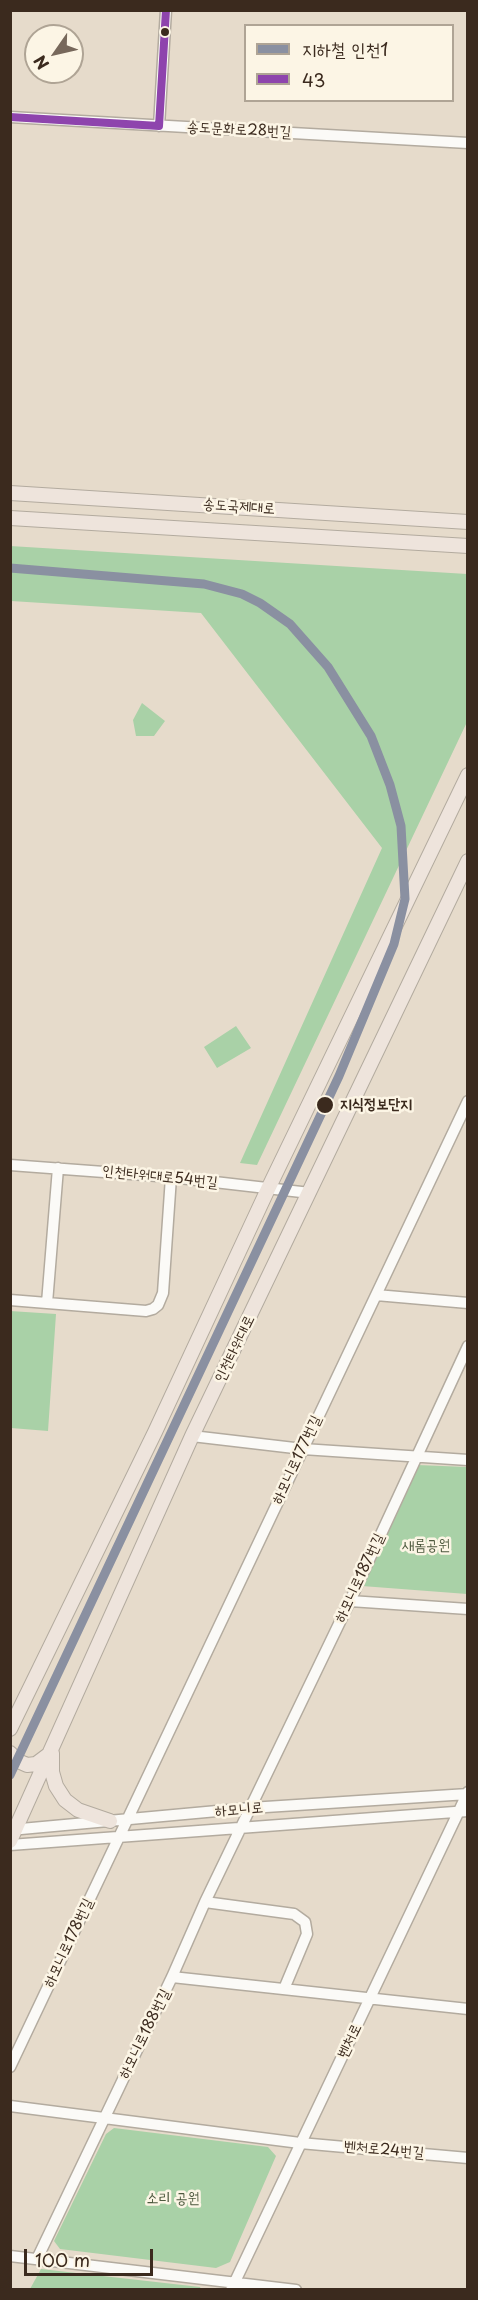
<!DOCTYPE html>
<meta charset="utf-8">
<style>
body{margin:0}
#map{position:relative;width:478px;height:2300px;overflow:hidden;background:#e6dbcb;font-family:"Playpen Sans","Poor Story",sans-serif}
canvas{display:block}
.frame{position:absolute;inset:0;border:12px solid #3b2a1e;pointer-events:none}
.legend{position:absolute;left:244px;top:24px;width:210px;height:78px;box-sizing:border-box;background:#fcf5e5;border:2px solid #afa495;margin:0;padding:8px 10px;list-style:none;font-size:18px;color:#3b2a1e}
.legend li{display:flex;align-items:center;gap:12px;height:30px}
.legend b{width:30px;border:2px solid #afa495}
.north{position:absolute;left:24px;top:24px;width:60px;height:60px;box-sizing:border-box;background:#fcf5e5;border:2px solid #afa495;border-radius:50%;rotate:236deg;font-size:16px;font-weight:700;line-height:24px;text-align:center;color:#3b2a1e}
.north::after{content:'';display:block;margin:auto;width:21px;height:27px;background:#77685b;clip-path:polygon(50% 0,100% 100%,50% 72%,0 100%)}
.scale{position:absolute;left:24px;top:2249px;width:129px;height:27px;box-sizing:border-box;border:3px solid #3b2a1e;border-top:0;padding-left:8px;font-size:18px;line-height:21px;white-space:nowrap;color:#3b2a1e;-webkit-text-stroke:4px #fcf5e5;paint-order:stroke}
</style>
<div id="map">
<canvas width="478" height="2300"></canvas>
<div class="frame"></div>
<ul class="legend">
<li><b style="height:8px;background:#8a90a1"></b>지하철 인천1</li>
<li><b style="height:8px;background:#8e44ad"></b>43</li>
</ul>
<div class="north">N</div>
<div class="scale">100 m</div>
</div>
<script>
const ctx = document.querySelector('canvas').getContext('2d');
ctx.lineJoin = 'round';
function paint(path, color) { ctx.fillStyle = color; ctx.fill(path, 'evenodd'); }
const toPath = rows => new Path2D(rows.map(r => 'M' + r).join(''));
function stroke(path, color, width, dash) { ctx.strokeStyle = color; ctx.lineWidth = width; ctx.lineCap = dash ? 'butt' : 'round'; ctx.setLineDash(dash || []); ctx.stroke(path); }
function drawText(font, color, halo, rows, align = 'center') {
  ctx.font = font + ' "Playpen Sans","Poor Story",sans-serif'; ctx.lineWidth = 5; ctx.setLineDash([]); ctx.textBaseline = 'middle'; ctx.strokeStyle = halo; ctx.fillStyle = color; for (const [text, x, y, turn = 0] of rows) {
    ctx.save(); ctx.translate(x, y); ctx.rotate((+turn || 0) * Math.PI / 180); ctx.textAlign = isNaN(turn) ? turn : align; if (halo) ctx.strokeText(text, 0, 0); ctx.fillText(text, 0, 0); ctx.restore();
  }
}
paint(toPath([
 [10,546,467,574,467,722,257,1165,240,1163,382,848,201,613,11,601],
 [142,703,165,721,154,736,136,736,133,720],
 [236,1026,251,1048,217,1068,204,1047],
 [10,1311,56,1314,48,1431,11,1428],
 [417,1465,467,1467,467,1594,362,1586],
 [114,2128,268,2147,276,2156,230,2262,216,2268,60,2249,54,2241,106,2134],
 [41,2269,200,2287,201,2289,30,2289]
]), '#a9d1a7');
const minor = toPath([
 [10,117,468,143],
 [159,126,166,10],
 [10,1165,171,1177,310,1193],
 [376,1295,468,1303],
 [10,1300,146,1311,153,1309,158,1305,163,1293,171,1177],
 [47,1303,58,1168],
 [192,1436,303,1449,468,1460],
 [350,1601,468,1609],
 [10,1830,250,1808,468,1794],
 [10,1845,468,1811],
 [205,1902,294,1914,305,1922,307,1934,284,1989],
 [172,1977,468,2009],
 [10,2067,468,1101],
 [10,2106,300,2143,468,2158],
 [10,2256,296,2290],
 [37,2259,172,1977,205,1902,350,1601,468,1346],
 [231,2290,468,1792]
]);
const major = toPath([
 [10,493,468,522],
 [10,518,468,546],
 [10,1729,155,1432,268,1189,468,775],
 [10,1753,16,1760,27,1765,36,1764,48,1755],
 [52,1753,52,1772,56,1786,65,1800,78,1810,110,1821],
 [10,1841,192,1436,468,861]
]);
stroke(minor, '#b3ab9f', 13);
stroke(major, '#b3ab9f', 16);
stroke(minor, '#fbfaf7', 10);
stroke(major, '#eee4dc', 14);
stroke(toPath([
 [10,117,159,126],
 [159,126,166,10]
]), '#8e44ad', 8);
stroke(toPath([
 [10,568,204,584,242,594,260,603,290,624,328,667,371,736,390,785,401,826,405,899,394,944,339,1076,10,1775]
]), '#8a90a1', 9);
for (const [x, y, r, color] of [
 [165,32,5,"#3b2a1e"],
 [325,1105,9,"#3b2a1e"]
]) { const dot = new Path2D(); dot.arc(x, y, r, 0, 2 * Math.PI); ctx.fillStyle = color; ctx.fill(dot); stroke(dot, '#fcf5e5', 2); }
drawText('15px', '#3b2a1e', '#fcf5e5', [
 ["송도문화로28번길",239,130,3],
 ["송도국제대로",239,507,4],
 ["인천타워대로54번길",160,1177,6],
 ["인천타워대로",235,1349,-64],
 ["하모니로177번길",297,1460,-65],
 ["하모니로187번길",360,1578,-65],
 ["하모니로",239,1810,-5],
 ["하모니로178번길",69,1943,-65],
 ["하모니로188번길",145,2034,-64],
 ["벤처로",350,2041,-64],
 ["벤처로24번길",384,2150,5]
]);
drawText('bold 15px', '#3b2a1e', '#fcf5e5', [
 ["지식정보단지",340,1105]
], 'left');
drawText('15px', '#4d593e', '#fcf5e5', [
 ["새롬공원",426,1546],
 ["소리 공원",173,2199]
]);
</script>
